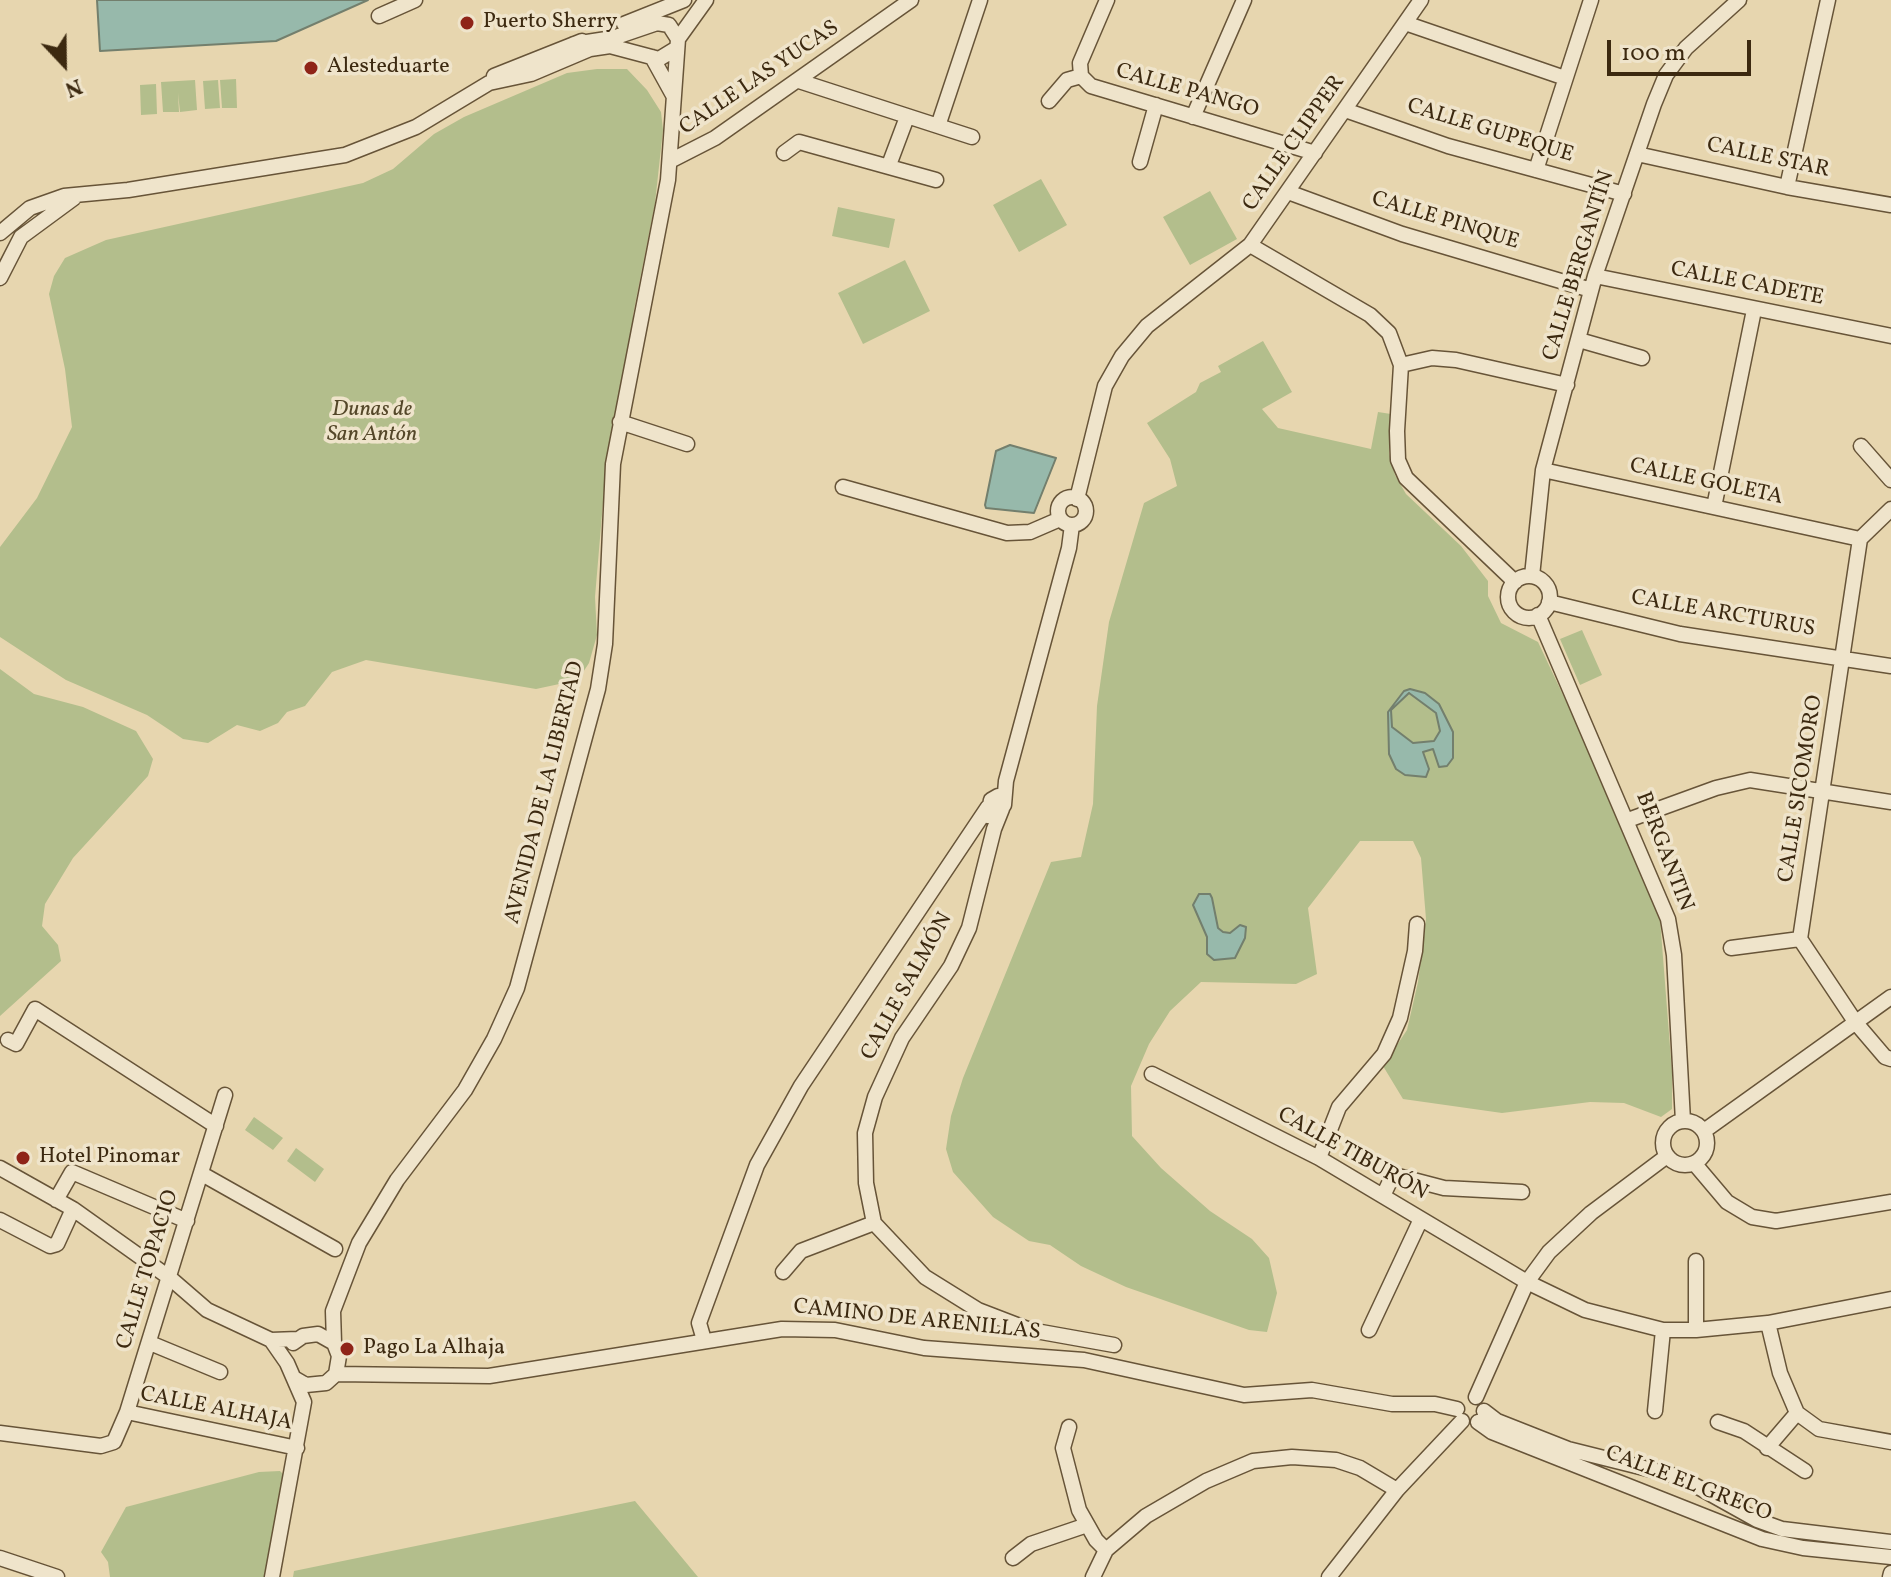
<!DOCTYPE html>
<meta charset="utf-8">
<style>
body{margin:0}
#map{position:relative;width:1891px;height:1577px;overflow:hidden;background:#e7d6af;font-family:Vollkorn,serif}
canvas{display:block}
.north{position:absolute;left:24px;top:24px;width:80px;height:80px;-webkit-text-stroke:6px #efe4cb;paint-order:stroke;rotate:158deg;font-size:22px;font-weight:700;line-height:32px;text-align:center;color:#3c2910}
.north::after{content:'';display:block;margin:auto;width:28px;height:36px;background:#3c2910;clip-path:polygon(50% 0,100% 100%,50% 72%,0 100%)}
.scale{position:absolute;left:1607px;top:40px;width:144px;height:36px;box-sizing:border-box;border:4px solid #3c2910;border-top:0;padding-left:10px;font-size:24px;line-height:28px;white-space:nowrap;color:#3c2910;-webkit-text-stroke:6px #efe4cb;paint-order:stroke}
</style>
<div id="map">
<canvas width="1891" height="1577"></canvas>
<div class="north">N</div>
<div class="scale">100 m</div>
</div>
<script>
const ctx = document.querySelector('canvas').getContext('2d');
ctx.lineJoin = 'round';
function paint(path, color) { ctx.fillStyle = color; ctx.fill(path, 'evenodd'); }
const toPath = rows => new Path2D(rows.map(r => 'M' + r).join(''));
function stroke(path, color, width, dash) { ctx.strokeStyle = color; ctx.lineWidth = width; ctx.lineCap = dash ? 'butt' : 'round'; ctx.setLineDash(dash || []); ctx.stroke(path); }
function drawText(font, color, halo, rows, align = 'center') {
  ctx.font = font + ' Vollkorn,serif'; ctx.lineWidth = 7; ctx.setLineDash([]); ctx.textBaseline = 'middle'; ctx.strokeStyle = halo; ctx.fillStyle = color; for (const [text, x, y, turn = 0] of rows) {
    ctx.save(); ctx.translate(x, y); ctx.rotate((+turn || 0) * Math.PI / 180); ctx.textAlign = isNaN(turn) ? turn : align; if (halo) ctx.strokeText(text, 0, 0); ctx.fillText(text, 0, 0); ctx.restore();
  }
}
paint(toPath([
 [597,69,627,69,647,90,661,112,663,130,655,203,633,315,634,335,605,479,595,597,597,635,589,663,578,680,536,689,366,660,332,672,305,706,287,712,278,723,260,731,237,725,208,743,183,739,147,715,66,680,0,637,0,547,37,498,72,427,65,369,49,294,54,276,65,258,106,240,363,183,393,169,434,134,464,117,567,73],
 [236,79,237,108,222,108,220,80],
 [195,80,197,110,180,112,178,93,179,112,163,112,161,82],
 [218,80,220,108,205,109,203,81],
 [156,84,157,114,141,115,140,85],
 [1041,179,1067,225,1019,252,993,205],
 [1210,191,1237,239,1190,265,1163,217],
 [838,207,895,219,889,248,832,236],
 [905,260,930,311,863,344,838,293],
 [1263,341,1292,392,1262,409,1278,428,1371,449,1378,412,1391,414,1389,453,1395,475,1406,494,1461,546,1488,581,1488,596,1501,623,1538,642,1598,769,1660,919,1672,1072,1672,1109,1661,1117,1624,1103,1590,1102,1502,1113,1403,1099,1383,1066,1407,1030,1418,982,1426,919,1421,858,1413,841,1360,841,1308,908,1317,974,1296,984,1201,982,1170,1011,1149,1044,1131,1086,1132,1136,1161,1168,1210,1211,1252,1239,1269,1258,1277,1293,1267,1332,1249,1330,1126,1287,1081,1266,1050,1245,1029,1241,993,1217,953,1172,946,1149,951,1116,963,1078,1051,862,1081,857,1093,804,1097,706,1109,622,1144,503,1177,486,1170,459,1147,423,1196,392,1200,383,1221,372,1218,366],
 [1582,630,1602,675,1580,685,1560,639],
 [0,669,34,694,83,707,136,731,153,759,148,776,73,858,45,904,42,926,58,945,61,961,0,1016],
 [254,1117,283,1138,273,1150,245,1130],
 [296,1148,324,1169,315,1182,287,1161],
 [280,1471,285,1476,267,1577,110,1577,108,1562,101,1552,126,1507,259,1472],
 [635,1501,698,1577,293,1577,294,1571]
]), '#b3be8c');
const water = toPath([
 [97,0,368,0,276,41,100,51,97,0],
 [1010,445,1056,458,1034,513,986,508,985,505,996,451,1010,445],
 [1410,689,1425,693,1439,704,1453,732,1453,758,1447,766,1439,767,1433,749,1423,752,1429,769,1426,777,1405,775,1396,769,1389,754,1388,712,1404,691,1410,689],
 [1409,693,1436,713,1440,731,1434,741,1413,743,1392,727,1391,710,1409,693],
 [1199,894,1210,894,1212,898,1218,928,1223,932,1230,933,1240,925,1246,927,1245,938,1235,958,1214,960,1207,954,1207,937,1193,905,1199,894]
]);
paint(water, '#97b9ab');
stroke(water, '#737f6d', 2);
const minor = toPath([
 [1107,0,1080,63,1081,76,1091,86,1315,153],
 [379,16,415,0],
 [1405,23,1565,78],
 [624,24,684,0],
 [678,39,706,0],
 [652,57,673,95],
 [494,76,582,41],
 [799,81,972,137],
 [1049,101,1067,80,1081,76],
 [1345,110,1448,146,1624,194],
 [1193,117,1244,0],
 [938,126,980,0],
 [784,153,799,142,936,180],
 [1637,154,1787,187,1891,205],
 [670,161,715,138,911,0],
 [1140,162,1156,105],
 [889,165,907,117],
 [1536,170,1591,0],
 [1787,187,1828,0],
 [1288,192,1402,234,1591,290],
 [0,233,30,208,64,196,128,190,345,155,416,127,489,83,531,74,590,49,610,46,659,59,677,48],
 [1250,245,1370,315,1389,333,1401,365,1397,431,1398,460,1406,478,1515,582],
 [1595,276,1891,336],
 [0,278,21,237,74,198],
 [1579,340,1642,358],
 [1401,365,1432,358,1456,360,1567,385],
 [620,422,687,444],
 [1861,446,1891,480],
 [1543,470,1860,539],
 [843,487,1007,533,1030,532,1060,519],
 '1058 511a14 14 0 1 1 28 0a14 14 0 1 1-28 0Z',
 [1077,499,1105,386,1122,356,1147,326,1250,245,1421,0],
 [1714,507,1754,310],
 [1891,509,1860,539,1800,939,1856,1023,1885,1057,1891,1059],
 [1532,576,1543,470,1595,276,1654,104,1666,75,1686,48,1739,0],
 '1508 597a21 21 0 1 1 42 0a21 21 0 1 1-42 0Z',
 [1549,602,1680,634,1891,666],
 [1538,615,1668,919,1674,955,1683,1121],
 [1004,800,998,796,991,800,988,816,996,816,1004,805,1006,781,1069,548,1072,525],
 [1002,809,994,829,969,928,951,966,902,1038,875,1097,865,1133,866,1183,874,1223,925,1277,978,1310,1030,1330,1114,1345],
 [1628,820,1716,788,1750,780,1891,802],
 [1731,948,1800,939],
 [8,1040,16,1044,35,1009,216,1126],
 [1152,1074,1319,1158,1527,1282,1585,1310,1663,1330,1696,1330,1768,1323,1891,1299],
 '1663 1143a22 22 0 1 1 44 0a22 22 0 1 1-44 0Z',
 [1704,1131,1891,997],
 [1319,1158,1339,1107,1384,1054,1400,1018,1415,951,1417,924],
 [1694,1163,1727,1202,1752,1217,1776,1221,1891,1202],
 [0,1168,73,1209,170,1278,207,1310,271,1340,298,1339],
 [202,1174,335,1249],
 [1383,1196,1391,1179,1398,1176,1444,1188,1522,1192],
 [56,1200,72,1172,187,1221],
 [0,1220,50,1246,57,1244,73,1209],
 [783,1272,801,1251,874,1223],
 [1768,1323,1780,1373,1797,1413,1819,1429,1891,1442],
 [1369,1330,1421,1219],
 [1696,1330,1696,1261],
 [271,1340,287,1363,304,1402,272,1577],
 [704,1340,699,1323,757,1165,801,1086,988,807],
 [150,1343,220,1372],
 [293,1343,303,1336,318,1334,334,1343,339,1356,336,1374,326,1383,306,1385,294,1378],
 [334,1343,333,1311,359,1243,397,1180,465,1090,494,1039,517,988,598,689,605,644,613,464,668,180,678,39,669,25,657,23,613,38,574,44],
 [336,1374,489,1376,782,1329,835,1330,924,1348,1084,1360,1244,1395,1312,1390,1392,1404,1435,1404,1457,1409],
 [1476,1397,1527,1282,1549,1252,1591,1213,1667,1156],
 [1484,1411,1497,1421,1568,1449,1680,1477,1757,1520,1782,1529,1891,1542],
 [1655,1411,1663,1330],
 [127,1412,297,1448],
 [1478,1422,1492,1432,1762,1539,1803,1548,1891,1557],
 [1718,1422,1744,1431,1805,1471],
 [1069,1427,1063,1448,1079,1510,1096,1540,1106,1550],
 [0,1433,101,1446,114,1442,127,1412,225,1095],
 [1767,1448,1797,1413],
 [0,1558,57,1577],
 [1013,1558,1031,1544,1087,1525],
 [1093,1577,1106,1550,1146,1516,1206,1481,1253,1461,1292,1457,1336,1460,1360,1468,1397,1490],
 [1329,1577,1397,1490,1462,1421],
 [1890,1577,1891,1573]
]);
stroke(minor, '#675438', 17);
stroke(minor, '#efe4cb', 14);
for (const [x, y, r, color] of [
 [467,23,8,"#8f2418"],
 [311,68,8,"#8f2418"],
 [23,1158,8,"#8f2418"],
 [347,1349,8,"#8f2418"]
]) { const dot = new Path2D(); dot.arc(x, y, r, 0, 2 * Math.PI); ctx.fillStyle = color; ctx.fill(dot); stroke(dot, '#efe4cb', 3); }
drawText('22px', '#3c2910', '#efe4cb', [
 ["Puerto Sherry",483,23],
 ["Alesteduarte",327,68],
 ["Hotel Pinomar",39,1158],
 ["Pago La Alhaja",363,1349]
], 'left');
drawText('22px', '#3c2910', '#efe4cb', [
 ["CALLE LAS YUCAS",760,79,-34],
 ["CALLE PANGO",1187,92,16],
 ["CALLE GUPEQUE",1490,132,17],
 ["CALLE CLIPPER",1295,144,-55],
 ["CALLE STAR",1768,159,12],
 ["CALLE PINQUE",1445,222,17],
 ["CALLE BERGANTÍN",1580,266,-73],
 ["CALLE CADETE",1747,285,11],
 ["CALLE GOLETA",1706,483,12],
 ["CALLE ARCTURUS",1723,615,10],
 ["CALLE SICOMORO",1802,789,-81],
 ["AVENIDA DE LA LIBERTAD",546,793,-76],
 ["BERGANTIN",1663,852,69],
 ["CALLE SALMÓN",908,987,-61],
 ["CALLE TIBURÓN",1352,1155,29],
 ["CALLE TOPACIO",149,1270,-73],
 ["CAMINO DE ARENILLAS",917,1321,6],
 ["CALLE ALHAJA",216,1410,11],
 ["CALLE EL GRECO",1688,1485,21]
]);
drawText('italic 22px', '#544729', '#efe4cb', [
 ["Dunas de",372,411],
 ["San Antón",372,436]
]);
</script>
